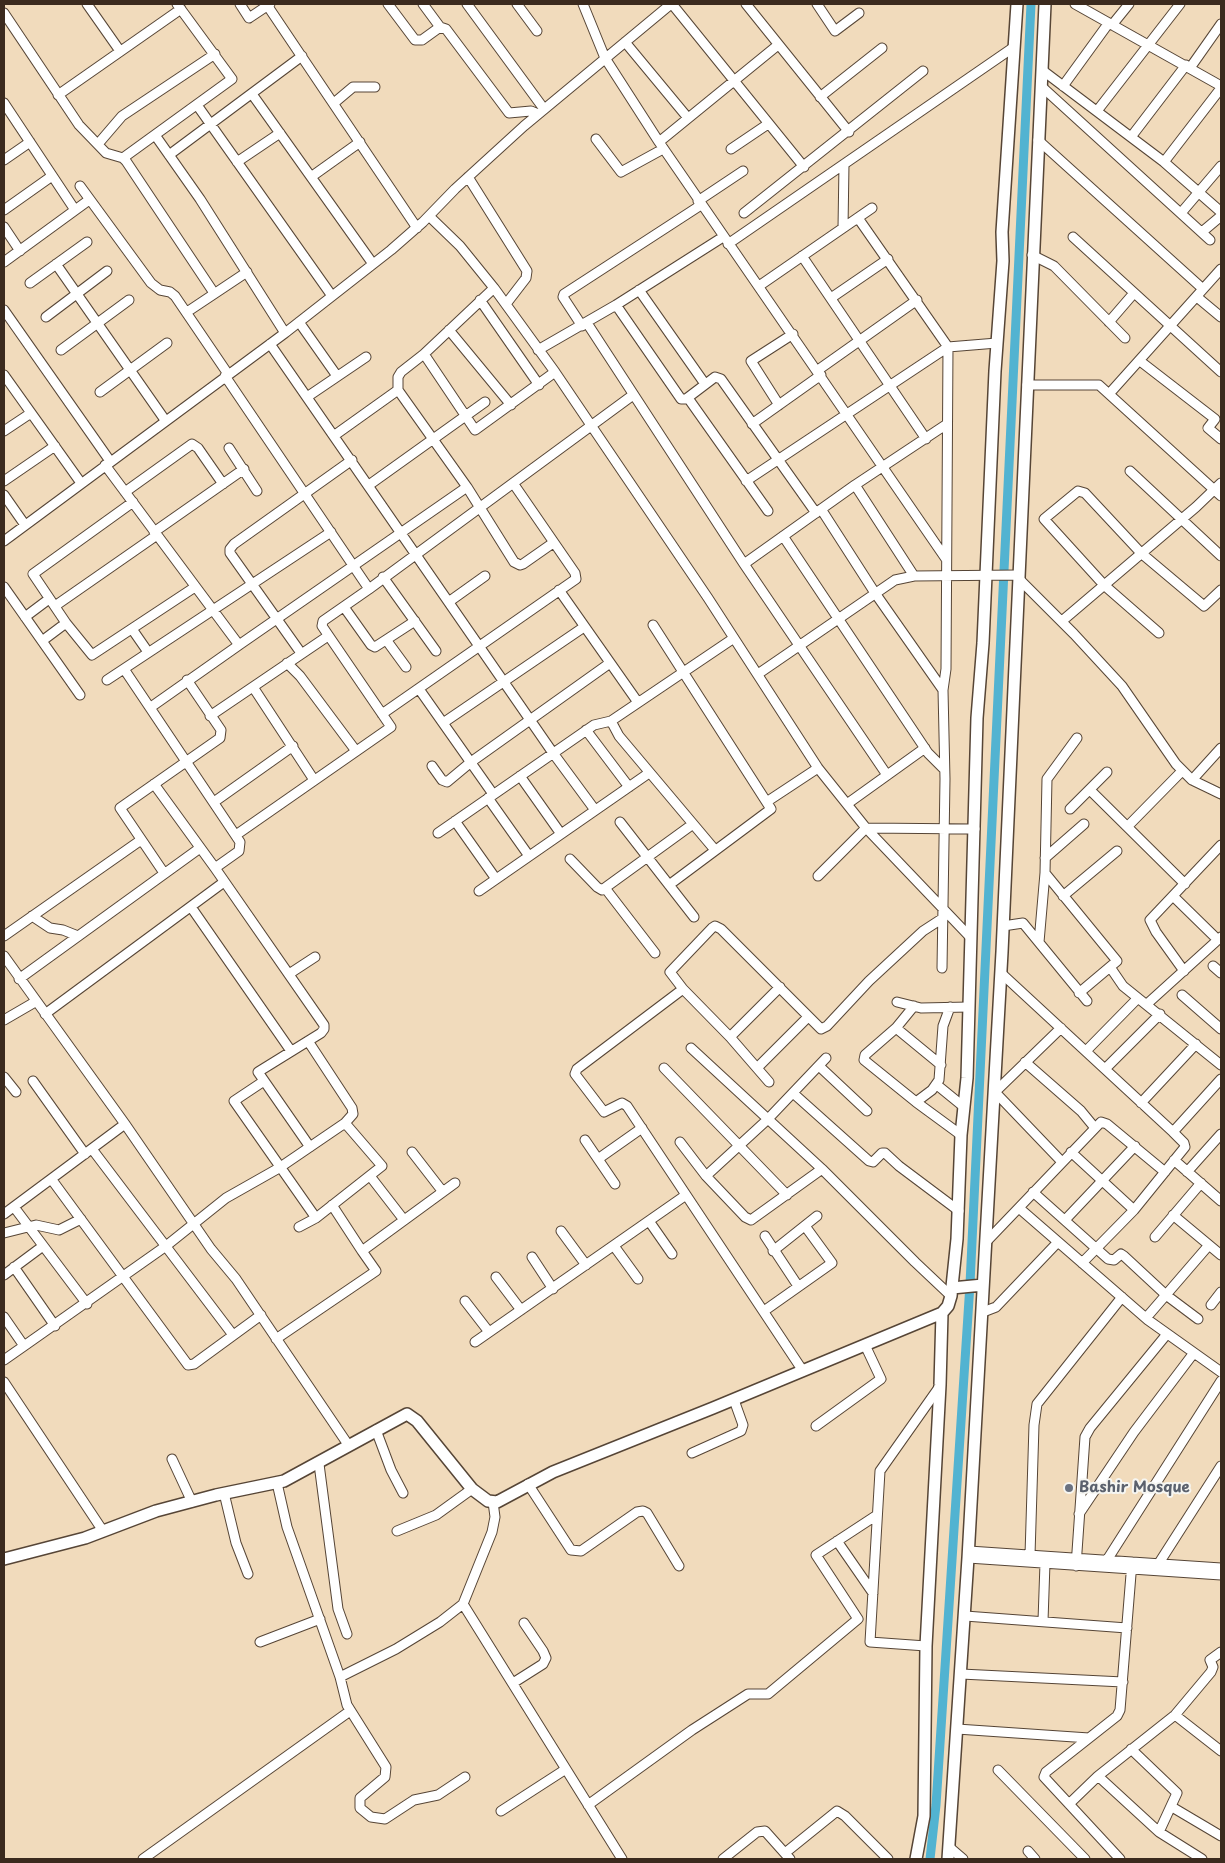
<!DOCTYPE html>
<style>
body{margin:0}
#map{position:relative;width:1225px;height:1863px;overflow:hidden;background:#f1dbbc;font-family:"Playpen Sans",sans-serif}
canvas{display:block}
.frame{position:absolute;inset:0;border:5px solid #3b2a1e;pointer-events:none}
</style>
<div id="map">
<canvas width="1225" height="1863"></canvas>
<div class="frame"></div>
</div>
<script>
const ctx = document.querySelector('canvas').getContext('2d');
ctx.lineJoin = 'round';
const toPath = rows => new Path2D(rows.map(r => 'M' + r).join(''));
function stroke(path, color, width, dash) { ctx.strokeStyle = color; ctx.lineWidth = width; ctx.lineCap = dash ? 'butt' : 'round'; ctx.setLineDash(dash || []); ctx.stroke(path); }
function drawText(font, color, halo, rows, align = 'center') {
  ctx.font = font + ' "Playpen Sans",sans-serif'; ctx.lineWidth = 4; ctx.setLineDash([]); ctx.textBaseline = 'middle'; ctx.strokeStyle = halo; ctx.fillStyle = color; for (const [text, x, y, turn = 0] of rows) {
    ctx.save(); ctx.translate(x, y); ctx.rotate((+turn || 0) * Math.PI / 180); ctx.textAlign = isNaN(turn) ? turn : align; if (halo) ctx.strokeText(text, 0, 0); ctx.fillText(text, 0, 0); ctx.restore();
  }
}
stroke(toPath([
 [930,1859,936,1805,970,1284,1031,4]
]), '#52b3d1', 9);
const minor = toPath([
 [87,4,120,51],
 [240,4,249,18,270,4],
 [388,4,415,40,422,40,440,27,446,29,509,113,531,111,538,114],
 [423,4,440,27],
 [467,4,544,109],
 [517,4,537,31],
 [583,4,605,58,659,142,946,559],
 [672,4,804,167],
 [746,4,849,132],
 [817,4,835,31,859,13],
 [1075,4,1221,86],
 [267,5,417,228],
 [4,13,79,125,106,153,123,158,126,161,214,293],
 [1112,25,1129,4],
 [625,42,688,118],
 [1190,68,1221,24],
 [1042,70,1164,162,1221,212],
 [1041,86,1210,240],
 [1063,86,1108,24],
 [252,94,373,264],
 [58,95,181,9],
 [820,97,882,48],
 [4,103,75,210],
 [334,103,353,87,375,87],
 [197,105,332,296],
 [1097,111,1180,4],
 [155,135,200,199,285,333],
 [1131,137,1186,65],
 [596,139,621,172,663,149],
 [1038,140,1203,289],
 [659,142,778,45],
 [98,144,122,116,215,54],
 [731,149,768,124],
 [169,155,302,56],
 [123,158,232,79,177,4],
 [4,160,30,142],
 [237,162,280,133],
 [1164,162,1221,88],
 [311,177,360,142],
 [468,177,527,271,526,278,506,304],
 [80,186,151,283,160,290,170,292,175,296,228,374],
 [698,201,743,171],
 [4,210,52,176],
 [744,213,923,71],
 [1181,213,1221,166],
 [429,216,460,246,494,288,555,372,708,598,818,768,866,828,971,938],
 [4,227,20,251],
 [843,228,844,164],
 [1202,232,1221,216],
 [1073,237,1221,372],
 [728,244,1014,47],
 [1032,255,1054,266,1125,338],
 [802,256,926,439],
 [4,262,89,200],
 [56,264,165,420],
 [30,283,87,242],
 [759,286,872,208],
 [639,290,705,384],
 [1197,297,1221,317],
 [831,298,888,259],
 [480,300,539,385],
 [616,305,681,399,686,399,715,377,721,379,816,513],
 [4,310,110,461],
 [187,312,247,272],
 [46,317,107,271],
 [299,322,337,376],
 [1109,322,1134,293],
 [587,323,744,564,887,775],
 [582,326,563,297,564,294,701,205],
 [449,330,511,405],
 [270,344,553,753,595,810],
 [61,350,129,300],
 [538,350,616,305,723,237],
 [424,354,475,430,555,372],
 [1140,361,1215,419,1208,428,1221,439],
 [818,370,917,300],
 [4,375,81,483],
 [225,376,369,589,323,621,322,626,391,727,236,835],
 [1027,385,1099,385,1221,496],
 [398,390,398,377,401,372,424,354,494,288],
 [100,392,167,343],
 [1109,394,1221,269],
 [307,397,366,357],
 [688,398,768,511],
 [779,405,751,361,793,334],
 [752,424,821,375],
 [4,431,31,413],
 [335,435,398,390,467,487,514,562,520,565,523,564,553,543],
 [229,448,257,491],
 [105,465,239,645,151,707],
 [1130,471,1221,556],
 [4,481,55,446],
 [746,481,948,347,858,218],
 [369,485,485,402],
 [855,485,947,424],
 [125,492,192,444,198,448,223,484],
 [4,495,25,525],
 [133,502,33,574,66,623,92,655,195,587],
 [821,509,875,593,943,690],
 [154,532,244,469],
 [783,536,928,753,944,769],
 [4,541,285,333,391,250,423,222,455,189,524,126,671,4],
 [744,564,855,485,914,576],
 [383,577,436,651],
 [1018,578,1074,634,1122,686,1176,764,1192,780,1221,794],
 [4,587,80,695],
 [369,589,633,395],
 [559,590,637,701],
 [450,601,485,576],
 [55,606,157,535],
 [344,607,371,645,375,647,415,621],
 [25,617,49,599],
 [1062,621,1196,507,1221,483],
 [653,625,771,809,669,885],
 [132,629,148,652],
 [1159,633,1104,585,1044,519,1078,491,1085,493,1141,553,1204,606,1221,590],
 [42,641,66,623],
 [387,641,406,667],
 [239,645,467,487],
 [301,653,230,553,230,549,234,544,352,460],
 [287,663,300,676,356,751],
 [124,669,240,842,239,851,215,868],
 [758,674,895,580,914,576,1018,575],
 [107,680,331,532],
 [253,687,314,780],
 [419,689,493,794],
 [382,714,576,579,575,573,513,483],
 [210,716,328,636],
 [443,723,584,627],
 [586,730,629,787],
 [432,766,442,780,447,782,471,762,610,663],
 [520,776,561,834],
 [1192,780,1221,748],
 [154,784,215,868,324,1025,324,1029,321,1033,258,1072,310,1147],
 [1090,790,1185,884],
 [488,798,529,856],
 [768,801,818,768],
 [214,802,293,746],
 [847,804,925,748],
 [1070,809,1107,772],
 [455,821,496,879],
 [620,822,694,917],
 [1128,826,1182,771],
 [438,833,594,725,611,721],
 [715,850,619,736,611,721,734,638],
 [1045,858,1084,824],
 [570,859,597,887,602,890,693,824],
 [164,873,120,808,220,738,221,730,187,680],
 [1045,873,1117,961,1079,993],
 [818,876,866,828,975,829],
 [605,888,655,953],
 [479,891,649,773],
 [1063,896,1117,851],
 [1173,896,1218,940],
 [191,907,291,1051],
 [32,916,50,928,63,930,78,936],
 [1003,926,1023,923,1087,1001],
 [4,936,141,840],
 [1039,942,1045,873,1047,779,1077,738],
 [4,956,125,1124,211,1249,236,1279,349,1446],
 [1213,966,1221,973],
 [1110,967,1123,986,1221,1065],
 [942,968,945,779,943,690,946,669,948,347,997,343],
 [1184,971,1156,932,1150,920,1221,845],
 [1001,973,1173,1132,1221,1079],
 [289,974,315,957],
 [19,979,200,848],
 [683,989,577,1069,575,1074,604,1112,622,1103,627,1106,803,1371],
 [1182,995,1221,1029],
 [897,1002,921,1008,969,1007],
 [1147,1004,1221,937],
 [914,1006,896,1028,865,1055,864,1060,916,1102,961,1135],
 [45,1014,224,882],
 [4,1020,35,1002],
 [896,1028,941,1065],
 [1061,1028,995,1092,1062,1162],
 [730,1037,780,987],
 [691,1048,822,1169,915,1262,951,1296],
 [1086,1051,1138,998],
 [1025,1062,1081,1111,1095,1128],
 [819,1066,867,1111],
 [664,1068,787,1195],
 [757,1068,808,1017],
 [1105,1069,1160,1014],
 [4,1077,16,1092],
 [33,1081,85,1154],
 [264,1081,234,1101,316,1218],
 [769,1082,730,1037,683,989,670,972,712,928,715,926,721,929,821,1029,827,1026,869,981,923,931,943,918],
 [937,1085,964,1107],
 [793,1093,869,1161,873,1162,882,1153,885,1153,899,1166,959,1211],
 [916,1102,932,1090,939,1080,943,1026,950,1007],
 [1141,1103,1196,1044],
 [585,1140,615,1184],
 [680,1142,706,1176,745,1217,751,1220,822,1169],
 [92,1149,233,1335],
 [412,1152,443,1192],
 [1071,1152,1134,1210],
 [598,1159,642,1128],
 [1174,1160,1221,1201],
 [1187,1172,1221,1134],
 [370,1176,404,1220],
 [706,1176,767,1120,826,1058],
 [52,1180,188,1365,194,1364,261,1315],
 [1033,1192,1108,1259,1114,1260,1121,1254,1124,1256,1166,1295,1198,1319],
 [332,1205,362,1251,455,1183],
 [14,1207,87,1304],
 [1019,1208,1148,1320,1221,1372],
 [4,1214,125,1124],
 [1173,1215,1221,1255],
 [1065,1220,1135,1146],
 [649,1221,672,1254],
 [299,1227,316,1218,382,1166,345,1123],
 [561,1231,586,1265],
 [4,1233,36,1225,59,1230,81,1219],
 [765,1236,798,1286],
 [1155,1237,1201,1183],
 [987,1241,1101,1122,1107,1124,1165,1172],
 [614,1246,638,1279],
 [773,1251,817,1216],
 [532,1257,553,1289],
 [1082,1263,1134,1210,1185,1147,1184,1143,1173,1132],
 [14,1267,55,1326],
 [4,1275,43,1246],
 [496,1277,521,1310],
 [465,1301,489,1332],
 [1211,1305,1221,1292],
 [764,1311,832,1263,805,1226],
 [983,1312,996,1307,1058,1242],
 [4,1317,24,1346,166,1246,226,1198,279,1168,345,1123,353,1114,352,1108,308,1041],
 [1146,1318,1209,1245],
 [276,1339,376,1271,362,1251],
 [475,1342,686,1195],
 [4,1360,24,1346],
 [4,1382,103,1531],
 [816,1426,881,1379,865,1345],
 [376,1430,391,1470,403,1493],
 [692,1453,741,1431,743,1425,734,1400],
 [172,1459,192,1502],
 [319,1464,338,1609,347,1634],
 [277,1483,287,1527,340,1677,347,1705,386,1767,385,1777,360,1798,360,1808,371,1817,385,1819,414,1800,438,1795,465,1777],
 [528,1484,571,1550,581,1551,637,1512,643,1511,647,1513,679,1566],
 [224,1493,236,1543,248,1574],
 [1079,1514,1134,1432,1193,1354],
 [397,1531,436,1515,472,1489],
 [837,1541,873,1593],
 [969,1551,1221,1568],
 [1030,1555,1034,1425,1037,1404,1122,1297],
 [968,1558,1221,1575],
 [1107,1565,1107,1560,1221,1381],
 [1076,1566,1085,1437,1090,1428,1167,1334],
 [1159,1567,1159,1563,1221,1466],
 [463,1604,622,1859],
 [965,1616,1127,1628],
 [1043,1621,1045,1563],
 [260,1642,320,1619],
 [926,1646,870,1642,880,1471,940,1386],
 [961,1674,1123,1682],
 [340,1677,396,1649,440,1622,463,1604,492,1532,495,1517,493,1502],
 [513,1683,543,1664,546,1658,543,1651,524,1623],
 [1175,1715,1221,1751],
 [957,1729,1089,1738],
 [1131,1749,1177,1793,1159,1832],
 [998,1770,1085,1859],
 [1098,1776,1159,1832,1202,1859],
 [1069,1804,1098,1776,1175,1715,1211,1672,1213,1667,1210,1660,1221,1652],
 [588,1805,692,1730,748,1694,768,1694,858,1619,816,1555,877,1515],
 [1172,1807,1221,1836],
 [501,1811,566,1769],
 [949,1847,963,1859],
 [1028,1851,1035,1859],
 [785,1853,837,1811,845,1816,888,1859],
 [143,1859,350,1711],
 [723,1859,757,1832,765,1831,790,1859],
 [1120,1859,1044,1777,1046,1772,1117,1716,1120,1710,1132,1562]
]);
const tertiary = toPath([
 [952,1288,983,1285],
 [4,1559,85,1538,156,1511,216,1495,284,1481,407,1414,417,1421,472,1489,488,1501,497,1502,553,1472,713,1408,942,1313,948,1306,951,1296,957,1239,961,1135,967,1078,977,718,983,643,995,371,1003,261,1002,232,1017,4],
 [916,1859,924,1816,926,1646,940,1385,942,1313],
 [948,1859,968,1558,1002,952,1045,4]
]);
stroke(minor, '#564536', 11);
stroke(tertiary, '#564536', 14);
stroke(minor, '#fff', 9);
stroke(tertiary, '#fff', 11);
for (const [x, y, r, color] of [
 [1069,1488,5,"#6b7280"]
]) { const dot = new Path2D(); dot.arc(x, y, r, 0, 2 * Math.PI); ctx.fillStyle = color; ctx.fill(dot); stroke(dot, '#f6f6f2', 2); }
drawText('bold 15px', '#5b616d', '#f6f6f2', [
 ["Bashir Mosque",1079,1488]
], 'left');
</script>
